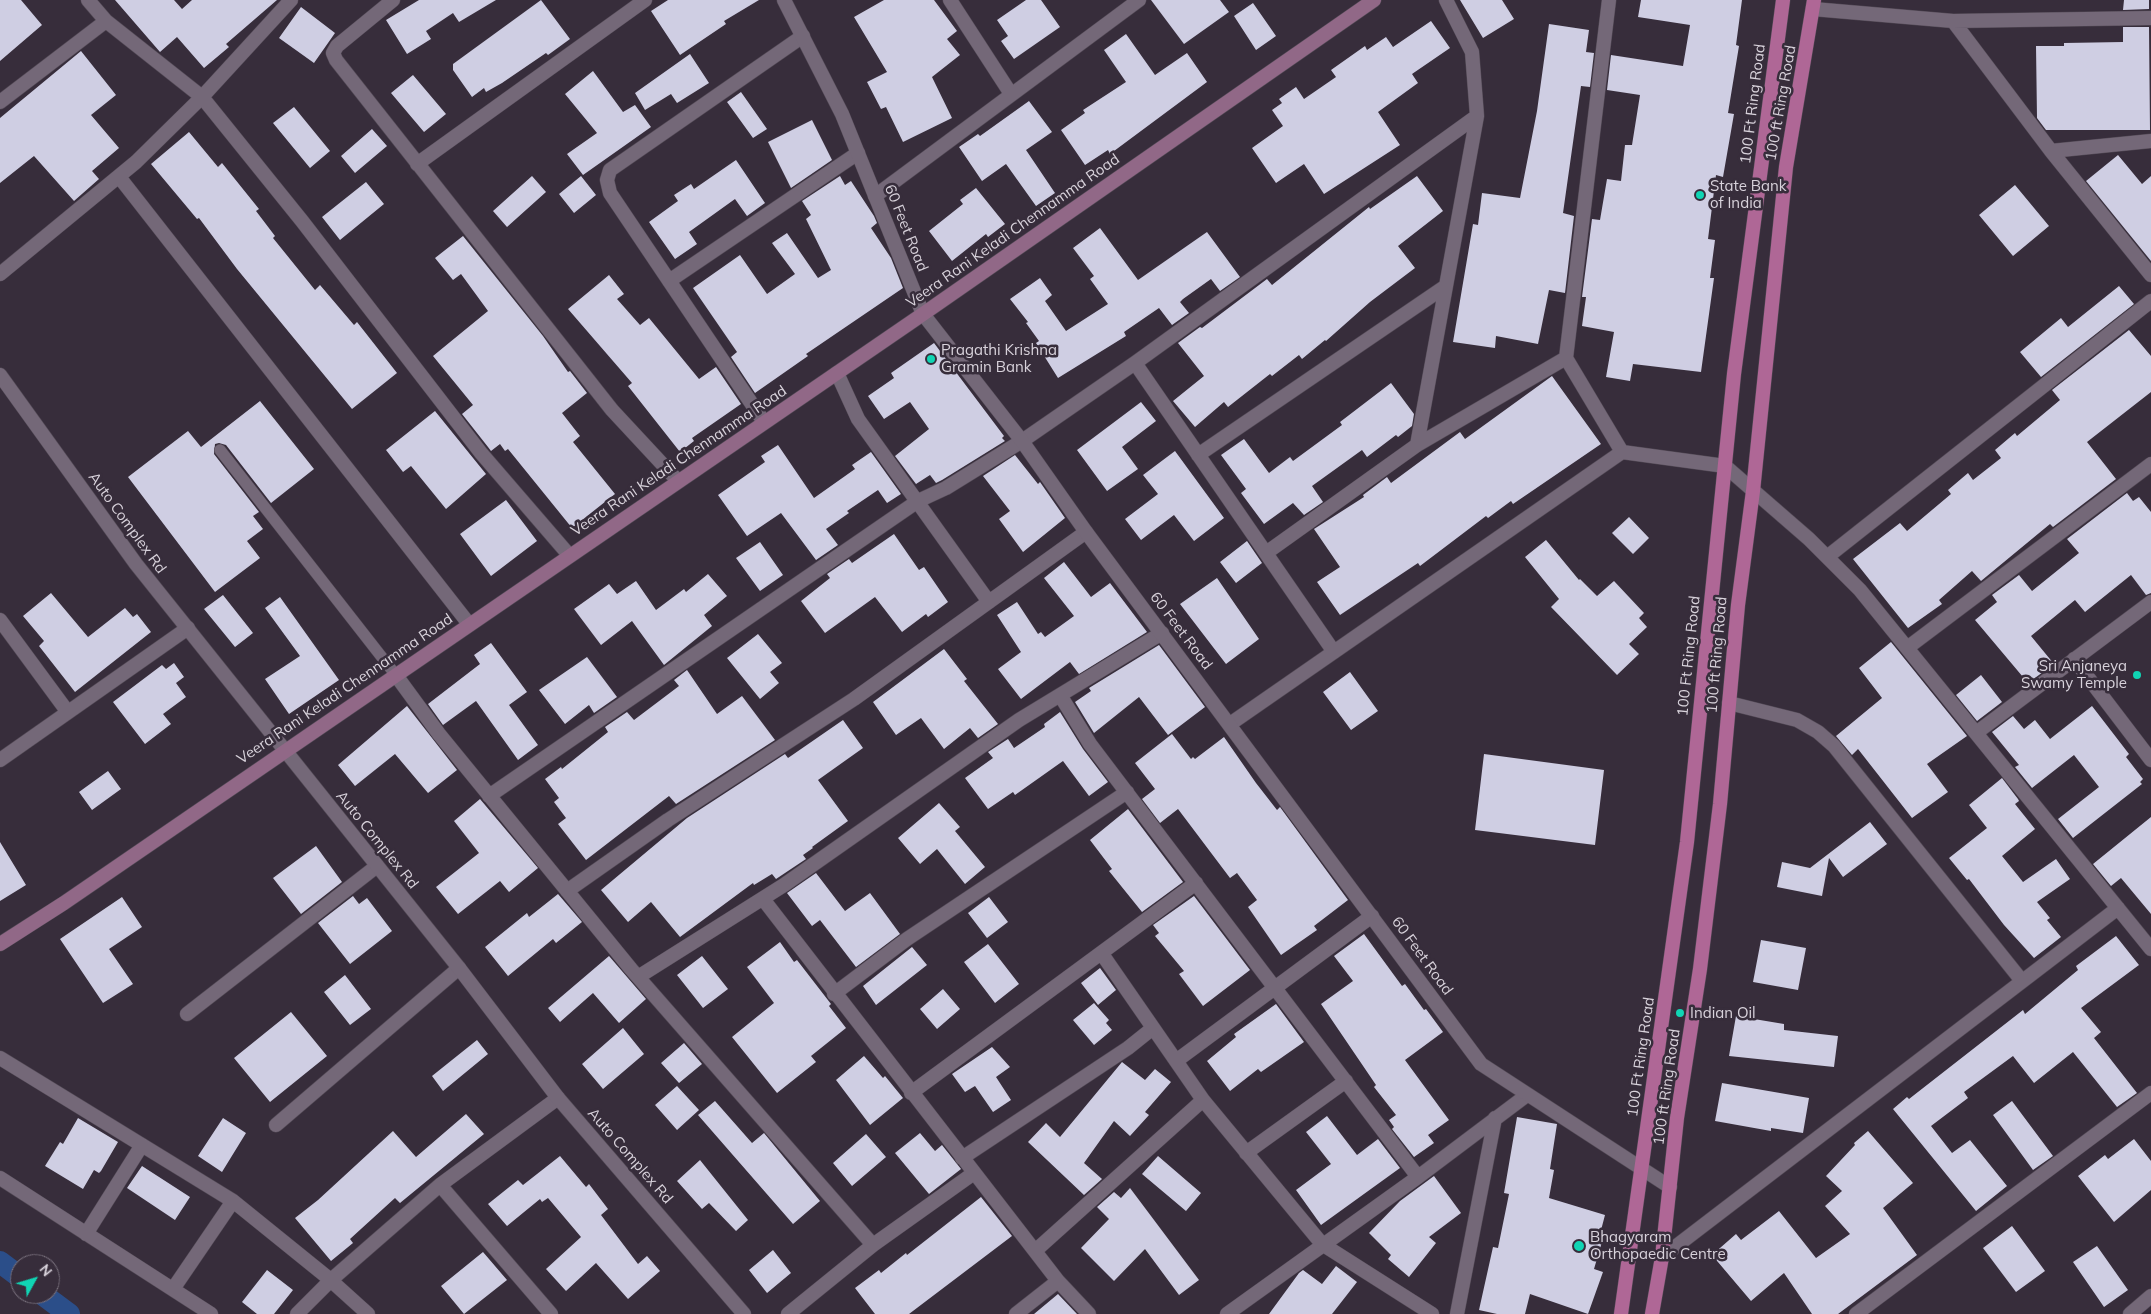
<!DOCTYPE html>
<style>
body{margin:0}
#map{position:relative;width:2151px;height:1314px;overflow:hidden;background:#372d3b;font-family:Mulish,sans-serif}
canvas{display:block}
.north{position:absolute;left:10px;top:1254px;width:50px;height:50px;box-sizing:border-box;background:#372d3b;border:1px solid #776f7b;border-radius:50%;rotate:51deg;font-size:14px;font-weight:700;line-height:20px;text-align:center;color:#d8d2db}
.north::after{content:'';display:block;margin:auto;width:18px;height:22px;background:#10d5b4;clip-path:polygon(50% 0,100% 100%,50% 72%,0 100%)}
</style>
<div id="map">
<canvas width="2151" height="1314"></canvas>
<div class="north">N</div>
</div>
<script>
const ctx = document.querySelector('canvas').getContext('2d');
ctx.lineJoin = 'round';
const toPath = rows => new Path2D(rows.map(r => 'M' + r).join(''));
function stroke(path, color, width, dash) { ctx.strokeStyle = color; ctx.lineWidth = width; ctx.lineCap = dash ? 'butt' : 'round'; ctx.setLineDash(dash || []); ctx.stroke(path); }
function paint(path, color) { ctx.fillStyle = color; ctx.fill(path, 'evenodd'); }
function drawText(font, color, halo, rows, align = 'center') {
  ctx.font = font + ' Mulish,sans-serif'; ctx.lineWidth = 5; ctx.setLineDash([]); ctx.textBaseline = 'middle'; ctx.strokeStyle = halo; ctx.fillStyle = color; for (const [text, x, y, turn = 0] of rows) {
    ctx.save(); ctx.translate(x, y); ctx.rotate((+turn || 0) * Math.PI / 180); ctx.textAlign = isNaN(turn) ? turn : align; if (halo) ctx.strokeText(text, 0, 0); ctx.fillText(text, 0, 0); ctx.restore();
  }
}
stroke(toPath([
 [0,1262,20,1277],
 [42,1294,69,1314]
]), '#2b4e89', 22);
paint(toPath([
 [0,0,21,0,42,25,0,61],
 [115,0,174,0,182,9,192,0,277,0,226,44,229,47,204,68,177,37,160,52],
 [419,0,496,0,459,22,453,13,426,31,431,39,407,54,386,20],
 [541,0,570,39,548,55,546,53,502,83,486,92,484,88,472,97,453,70,453,64],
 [668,0,759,0,724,21,726,24,680,55,651,11],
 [884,0,934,0,957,31,947,39,960,55,932,77,952,118,903,142,886,107,881,109,867,82,887,72,854,17],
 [1026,0,1041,0,1060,27,1014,59,1001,41,1008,36,997,20],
 [1151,0,1220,0,1229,12,1184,44],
 [1460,0,1502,0,1514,19,1483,38],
 [1641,0,1742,0,1736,45,1739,46,1728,113,1734,114,1723,177,1716,175,1708,239,1715,240,1710,278,1714,278,1701,372,1633,364,1630,381,1606,377,1614,332,1582,326,1586,297,1582,297,1592,219,1600,220,1607,179,1621,181,1625,145,1632,145,1640,95,1607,90,1611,55,1683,66,1690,25,1638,17],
 [2124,0,2149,0,2149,9,2123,10],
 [1253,3,1276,36,1256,50,1234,16],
 [301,7,335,33,314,63,279,38],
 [1431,21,1450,48,1412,74,1418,83,1378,112,1400,145,1324,194,1304,164,1276,183,1252,148,1283,126,1272,110,1282,103,1279,99,1296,87,1304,99,1336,77,1331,70,1365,46,1367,50,1386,37,1393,47],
 [1549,24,1589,30,1586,52,1594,53,1590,87,1581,86,1563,213,1574,216,1565,293,1549,290,1538,344,1496,336,1495,348,1453,342,1473,224,1478,225,1482,193,1520,198,1537,111],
 [2123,27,2149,27,2150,130,2046,130,2037,118,2036,46,2064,46,2064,43,2123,42],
 [1126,34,1155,75,1187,53,1207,82,1110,154,1108,150,1085,165,1061,130,1085,113,1083,110,1126,82,1104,50],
 [81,51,116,95,91,115,119,148,92,171,99,179,74,201,34,156,0,183,0,118],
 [690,54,709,83,677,103,671,94,645,110,635,93],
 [593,71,623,112,635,105,651,127,583,175,567,154,597,133,565,94],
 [413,75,446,114,424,132,391,93],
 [741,92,767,129,753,138,727,102],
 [1029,101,1052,132,1026,150,1055,193,1036,206,1006,164,982,181,959,147,978,134,980,136],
 [294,107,330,151,310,168,273,123],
 [812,120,832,160,791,188,768,142],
 [372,129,387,146,355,173,341,156],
 [189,132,218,167,222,163,259,209,256,211,275,236,273,238,315,290,320,285,354,325,357,322,397,373,352,409,237,269,199,218,197,219,151,164],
 [2118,155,2142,184,2151,176,2151,261,2086,181],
 [736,160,765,203,747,216,735,199,689,232,697,244,675,259,649,222,678,201,674,195,691,184,694,189],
 [532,176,546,192,507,227,493,211],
 [581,176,596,195,574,213,559,194],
 [840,176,845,185,851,181,874,216,877,223,871,228,891,258,903,288,806,354,808,356,755,393,731,357,737,352,693,288,740,255,767,294,795,274,772,243,787,233,818,278,831,270,806,219,811,215,802,201],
 [1417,176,1443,211,1398,246,1415,268,1370,302,1326,341,1325,340,1302,359,1299,355,1272,376,1270,374,1228,407,1224,402,1195,427,1173,401,1204,376,1178,343,1200,327,1202,328,1267,279,1272,285,1369,207,1370,209],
 [366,182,384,204,340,240,322,217],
 [2015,185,2049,226,2013,256,1979,215],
 [976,188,1005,224,988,237,986,234,952,261,929,231,963,204,960,200],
 [1100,228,1138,280,1207,232,1240,277,1220,291,1211,279,1183,299,1180,302,1189,313,1172,325,1159,308,1124,332,1126,336,1058,378,1036,343,1039,341,1026,323,1028,322,1010,299,1040,278,1052,295,1045,301,1066,331,1108,304,1090,279,1094,276,1073,248],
 [463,236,543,336,568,372,570,371,587,393,562,413,580,436,573,442,615,494,572,528,508,449,505,451,500,444,491,451,488,447,462,414,473,405,433,356,488,311,461,274,453,280,435,258],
 [609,275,624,294,617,299,640,325,649,318,699,379,716,367,741,404,692,438,694,441,680,452,628,386,632,383,568,309],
 [2119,286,2134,304,2041,377,2020,352,2061,318,2068,327],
 [2129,330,2151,356,2151,392,2087,442,2116,479,2053,527,2050,524,1981,581,1972,571,1939,600,1942,604,1908,628,1853,559,1900,523,1907,531,1951,494,1948,490,1968,473,1973,480,2001,458,1995,450,2015,433,2017,436,2060,400,2052,390],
 [934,343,1004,436,1002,438,1005,441,942,480,936,483,930,475,916,484,895,456,929,429,910,402,884,419,868,396,894,378,891,373],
 [1552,376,1601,444,1513,504,1511,501,1488,518,1486,516,1420,566,1418,563,1340,615,1317,582,1340,567,1314,529,1364,497,1363,495,1387,477,1391,483,1460,432,1465,439],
 [1391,383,1414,414,1412,426,1398,437,1396,435,1367,457,1362,450,1312,486,1323,502,1304,515,1293,503,1264,524,1241,493,1246,489,1221,455,1244,439,1269,473,1290,457,1293,461,1342,425,1340,422],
 [260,401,314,469,271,503,226,445,219,443,215,444,214,454,259,512,253,516,263,529,247,541,260,558,215,592,128,477,188,431,201,447],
 [1141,402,1156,421,1122,447,1138,469,1107,491,1077,450],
 [435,411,486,474,446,509,411,466,403,472,386,450],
 [778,445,814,498,855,469,852,465,871,452,901,494,887,503,878,490,847,511,849,513,826,529,838,545,816,560,781,513,747,536,718,495,765,462,761,456],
 [1175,451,1224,518,1194,541,1174,515,1141,540,1125,519,1158,494,1143,475],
 [1015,455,1038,484,1040,482,1065,518,1023,552,999,519,1010,511,983,476],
 [2127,493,2133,501,2139,497,2151,512,2151,593,2146,595,2131,575,2085,612,2075,600,2031,636,2054,664,2028,683,1975,620,1997,602,1992,595,2019,575,2032,591,2079,553,2067,539],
 [506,500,537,541,491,576,460,534],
 [1629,517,1649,538,1633,554,1612,533],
 [894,534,919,570,924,567,948,602,928,617,926,614,902,632,875,597,825,633,801,601,830,578,827,574,849,559,852,563],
 [1546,540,1579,580,1580,579,1597,596,1614,581,1644,613,1639,618,1647,627,1629,644,1639,654,1617,675,1551,607,1559,599,1525,557],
 [1247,541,1262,563,1236,583,1220,562],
 [760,542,783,575,760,591,736,558],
 [1064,562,1091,597,1110,583,1147,632,1079,674,1070,662,1021,699,998,669,1021,652,997,615,1017,602,1038,634,1041,632,1045,637,1074,616,1044,578],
 [708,574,727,596,704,615,712,626,664,665,632,621,601,645,574,609,609,584,617,594,636,581,656,610,684,589,686,592],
 [1217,578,1259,639,1226,664,1180,604],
 [51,593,88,637,125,608,133,617,137,614,151,632,75,692,39,646,44,641,23,616],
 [223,595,253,633,235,647,204,609],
 [280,597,339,680,289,714,265,679,300,656,265,608],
 [758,634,782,663,770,672,779,683,760,699,727,658],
 [1891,642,1967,736,1927,764,1948,792,1912,818,1858,749,1852,755,1836,736,1882,698,1859,668],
 [491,643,527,692,509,705,538,745,518,760,476,701,443,725,428,704,480,664,474,655],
 [1159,645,1205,707,1168,735,1139,697,1094,733,1075,702,1091,691,1089,688],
 [944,649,967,679,964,681,998,724,978,738,970,728,944,749,921,718,896,735,873,702],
 [587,657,617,697,594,713,589,705,565,724,539,690],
 [174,663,184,677,176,683,186,697,163,714,171,724,145,744,113,702,162,665,166,669],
 [687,670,717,714,742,696,775,740,676,804,669,796,586,860,558,824,566,818,554,802,559,798,545,779,561,767,562,769,608,732,605,727,627,712,634,720,679,686,674,680],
 [1350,672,1378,711,1351,730,1323,692],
 [1981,675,2002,702,1977,721,1956,695],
 [407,706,457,770,428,793,395,754,355,786,338,765],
 [2092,706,2129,754,2126,757,2143,779,2140,782,2142,784,2073,838,2058,819,2099,787,2074,755,2032,788,2015,767,2019,765,1992,732,2013,716,2024,729,2035,720,2050,739],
 [1060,712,1083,749,1108,782,1089,796,1063,761,1015,795,1013,792,988,809,965,778,993,758,988,752,1008,739,1014,748,1045,727,1044,724],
 [843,720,863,748,818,780,848,821,812,847,813,848,803,855,806,859,776,879,772,874,754,885,753,883,680,937,651,902,628,922,601,890,687,818,785,754,788,758],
 [1172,734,1191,759,1193,757,1195,759,1224,737,1256,783,1277,810,1280,807,1348,900,1314,926,1317,930,1281,955,1248,907,1257,900,1237,873,1230,878,1178,809,1160,823,1142,799,1155,789,1135,763],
 [1484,754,1604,770,1595,845,1475,830],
 [108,771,121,789,92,810,79,792],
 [2002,778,2018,799,2019,801,2015,804,2035,829,2002,856,2023,882,2056,859,2070,879,2037,902,2050,918,2047,920,2061,937,2034,958,2004,925,1969,879,1967,880,1949,858,1987,828,1969,805],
 [480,799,538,868,509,892,500,881,458,914,436,887,479,853,454,821],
 [939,803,960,827,955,831,985,867,965,884,937,849,920,864,898,838],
 [1128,809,1183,882,1142,912,1109,871,1112,869,1090,840],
 [2151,817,2151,914,2121,878,2111,886,2093,864],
 [1870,822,1887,844,1843,877,1829,858,1822,896,1777,887,1782,862,1810,868],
 [0,842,26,885,0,901],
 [316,846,342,882,301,914,273,878],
 [816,873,845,911,870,893,900,934,856,967,820,920,812,926,787,893],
 [558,894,582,922,556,943,553,939,508,976,485,947,527,913,529,917],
 [353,896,359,904,367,898,392,931,350,964,318,923],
 [1194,896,1250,970,1203,1006,1179,974,1184,971,1155,936,1159,933,1153,925],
 [122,897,142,927,109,949,133,984,103,1003,60,939],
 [989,897,1008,922,987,938,968,913],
 [1364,934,1402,986,1405,984,1424,1010,1426,1009,1443,1032,1405,1060,1449,1120,1428,1135,1434,1143,1414,1157,1392,1129,1394,1127,1389,1120,1396,1115,1374,1087,1376,1085,1321,1004,1353,981,1334,956],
 [2116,936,2139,965,2081,1008,2101,1032,2094,1038,2137,1093,2117,1107,2073,1052,2034,1083,2013,1056,1964,1092,1968,1098,1931,1126,1952,1153,1970,1140,2007,1186,1976,1211,1893,1109,1907,1097,1909,1099,2023,1010,2025,1014,2078,970,2076,966],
 [1761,940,1806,948,1798,990,1753,982],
 [780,942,794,962,797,960,831,1004,829,1006,846,1028,811,1056,816,1062,777,1093,732,1037,774,1003,747,967],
 [988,944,1019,984,995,1003,964,962],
 [912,947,927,965,876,1005,863,986],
 [609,956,646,999,619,1023,593,993,560,1022,548,1008],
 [702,956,728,989,703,1008,677,975],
 [1100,968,1116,990,1098,1005,1081,983],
 [345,975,371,1009,350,1025,324,992],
 [943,989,960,1009,937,1029,920,1009],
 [1094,1003,1109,1020,1106,1023,1112,1030,1094,1045,1073,1020],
 [1276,1004,1304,1042,1261,1072,1258,1069,1230,1091,1207,1061,1236,1037,1234,1034],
 [291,1012,327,1056,270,1102,234,1058],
 [1736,1016,1784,1024,1784,1030,1838,1036,1834,1067,1729,1056],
 [623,1028,644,1054,603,1089,582,1064],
 [477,1040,488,1054,443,1091,432,1076],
 [684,1043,702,1064,679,1083,661,1063],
 [992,1047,1010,1067,996,1077,1011,1100,993,1112,975,1086,965,1092,952,1074],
 [864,1056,883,1078,885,1076,903,1098,870,1125,836,1080],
 [1122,1062,1145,1080,1155,1069,1171,1082,1145,1112,1149,1115,1130,1136,1114,1121,1084,1163,1102,1179,1084,1195,1028,1142,1046,1123,1060,1137],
 [1722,1083,1809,1098,1803,1133,1771,1128,1771,1131,1715,1121],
 [677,1086,699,1110,677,1130,655,1105],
 [715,1101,752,1143,764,1133,820,1201,793,1224,698,1115],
 [2012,1101,2053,1156,2033,1170,1993,1115],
 [466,1114,484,1134,400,1203,395,1198,350,1239,353,1243,331,1261,295,1218,318,1200,393,1131,416,1157],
 [1327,1116,1357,1155,1378,1139,1400,1168,1321,1225,1296,1190,1331,1164,1306,1132],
 [1517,1117,1557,1124,1550,1169,1554,1170,1549,1198,1605,1215,1600,1234,1604,1235,1594,1269,1603,1272,1588,1314,1530,1294,1525,1314,1497,1314,1479,1310,1493,1247,1498,1248,1509,1194,1504,1193],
 [78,1118,118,1142,101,1171,99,1173,94,1170,83,1189,45,1166,60,1142,63,1144],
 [223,1118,246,1133,222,1172,198,1156],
 [1868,1131,1913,1183,1883,1208,1917,1255,1838,1314,1812,1314,1784,1273,1751,1301,1712,1255,1736,1234,1741,1240,1779,1211,1816,1258,1850,1234,1825,1206,1842,1191,1826,1176,1855,1145,1854,1143],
 [920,1133,935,1151,942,1145,961,1169,929,1194,895,1153],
 [866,1134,886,1157,852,1186,833,1163],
 [2134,1139,2151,1161,2151,1190,2114,1222,2078,1176,2105,1155,2108,1159],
 [560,1156,586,1187,589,1184,608,1209,601,1215,638,1264,647,1256,660,1271,628,1299,596,1263,566,1291,546,1269,581,1237,548,1198,542,1202,540,1199,507,1226,488,1204,518,1180,523,1185],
 [1158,1156,1201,1193,1186,1211,1142,1174],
 [700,1160,748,1220,736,1231,709,1203,702,1209,677,1181],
 [142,1166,190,1197,175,1220,127,1188],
 [1434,1176,1461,1213,1429,1237,1436,1243,1409,1277,1388,1259,1391,1255,1369,1233,1400,1201],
 [1130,1188,1199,1280,1179,1295,1145,1249,1114,1281,1081,1248,1109,1219,1097,1207,1114,1192,1121,1198],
 [981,1197,1012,1236,909,1314,875,1314,855,1288,879,1270,881,1273,906,1253,907,1255],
 [2012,1226,2045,1271,2016,1292,1983,1248],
 [2097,1246,2128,1290,2104,1307,2073,1262],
 [773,1250,791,1273,767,1293,749,1270],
 [483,1252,507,1280,464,1314,441,1286],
 [1336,1266,1357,1282,1332,1314,1269,1314,1299,1273,1303,1270,1322,1284],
 [267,1270,293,1290,274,1314,257,1314,242,1302],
 [1058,1294,1077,1314,1034,1314]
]), '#cfcee3');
const service = toPath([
 [220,450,395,674]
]);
const minor = toPath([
 [88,0,106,21,202,97,302,221,481,453,569,555],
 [393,0,337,46,333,53,336,60,612,410,678,481],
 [950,0,1011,94],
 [1609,0,1566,358,1622,452],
 [1813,9,1953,21,2151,18],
 [1953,21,2051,151,2151,275],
 [0,102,106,21],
 [2051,151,2151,141],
 [417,164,645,0],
 [120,178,469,624],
 [875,196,1139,0],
 [0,274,136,162,202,97,291,0],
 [669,281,858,153],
 [1135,363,1334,652],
 [837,373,858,419,989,602],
 [764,422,610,193,607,180,610,170,803,36],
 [1417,445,1477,116,1472,52,1446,0],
 [1198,455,1446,286],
 [1266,553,1417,445,1566,358],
 [1827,557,2151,301],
 [0,620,67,711],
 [1907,648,2151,464],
 [2074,659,2151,760],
 [395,674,439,734,631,969,873,1245],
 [1060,695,1090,744,1418,1177],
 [1729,703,1797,720,1818,732,1834,746,2022,981],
 [1230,724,1622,452,1725,466,1809,539,1860,590,2151,949],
 [1976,733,2151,602],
 [0,760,188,628],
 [489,796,918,501,946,488,1022,441,1135,363,1477,116],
 [567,891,668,820,854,699,1086,532],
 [763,899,1058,1281,1089,1314],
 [1102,954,1203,1100,1322,1244,1432,1314],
 [638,977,784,885,1019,720,1162,633],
 [834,994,907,939,1127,792],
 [187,1014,377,866],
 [0,1058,233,1201,327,1277,368,1314],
 [1176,1061,1372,916],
 [911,1093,1196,883],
 [276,1125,459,968],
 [1246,1153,1346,1081],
 [962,1158,1128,1048,1153,1028],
 [0,1178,211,1314],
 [440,1185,551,1314],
 [86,1234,142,1145],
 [1035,1251,1203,1100],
 [1662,1257,2118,908],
 [173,1289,233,1201],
 [297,1314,331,1280,440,1185,558,1098],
 [788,1314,873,1245,974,1173],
 [1016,1314,1058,1281],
 [1227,1314,1418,1177,1527,1095],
 [1457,1314,1495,1118],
 [1856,1314,2151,1093]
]);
const tertiary = toPath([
 [784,0,842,114,923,314,1022,441,1086,532,1481,1064,1670,1187],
 [0,375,136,564,459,968,558,1098,744,1314],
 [2130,1314,2151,1296]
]);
const secondary = toPath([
 [0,944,64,903,923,314,1374,0]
]);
const primary = toPath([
 [1621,1314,1687,842,1734,374,1783,0],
 [1652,1314,1662,1257,1677,1118,1700,969,1720,804,1738,605,1753,491,1786,167,1814,0]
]);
stroke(service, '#534a56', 12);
stroke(minor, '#534a56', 15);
stroke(tertiary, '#534a56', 15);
stroke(secondary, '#534a56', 15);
stroke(primary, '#534a56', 15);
stroke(service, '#746878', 11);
stroke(minor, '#746878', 14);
stroke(tertiary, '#746878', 14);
stroke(secondary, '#916887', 14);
stroke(primary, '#af6796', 14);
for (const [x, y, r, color] of [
 [1700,195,5,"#10d5b4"],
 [931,359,5,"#10d5b4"],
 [2137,675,5,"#10d5b4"],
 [1680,1013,5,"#10d5b4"],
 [1579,1246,6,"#10d5b4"]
]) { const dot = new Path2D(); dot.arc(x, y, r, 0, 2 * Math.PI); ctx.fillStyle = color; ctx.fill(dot); stroke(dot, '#372d3b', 2); }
drawText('15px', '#d8d2db', '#372d3b', [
 ["100 ft Ring Road",1781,103,-80],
 ["100 Ft Ring Road",1753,104,-83],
 ["60 Feet Road",906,228,68],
 ["Veera Rani Keladi Chennamma Road",1013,231,-35],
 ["Veera Rani Keladi Chennamma Road",679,461,-34],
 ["Auto Complex Rd",127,523,54],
 ["60 Feet Road",1181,631,53],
 ["100 ft Ring Road",1717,655,-85],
 ["100 Ft Ring Road",1689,656,-84],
 ["Veera Rani Keladi Chennamma Road",345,689,-34],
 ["Auto Complex Rd",377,840,51],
 ["60 Feet Road",1422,956,54],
 ["100 Ft Ring Road",1641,1057,-82],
 ["100 ft Ring Road",1667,1087,-82],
 ["Auto Complex Rd",630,1156,49]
]);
drawText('15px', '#d8d2db', '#372d3b', [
 ["State Bank",1710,186],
 ["of India",1710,203],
 ["Pragathi Krishna",941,350],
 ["Gramin Bank",941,367],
 ["Sri Anjaneya",2127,666,"right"],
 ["Swamy Temple",2127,683,"right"],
 ["Indian Oil",1690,1013],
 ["Bhagyaram",1590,1237],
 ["Orthopaedic Centre",1590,1254]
], 'left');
</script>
